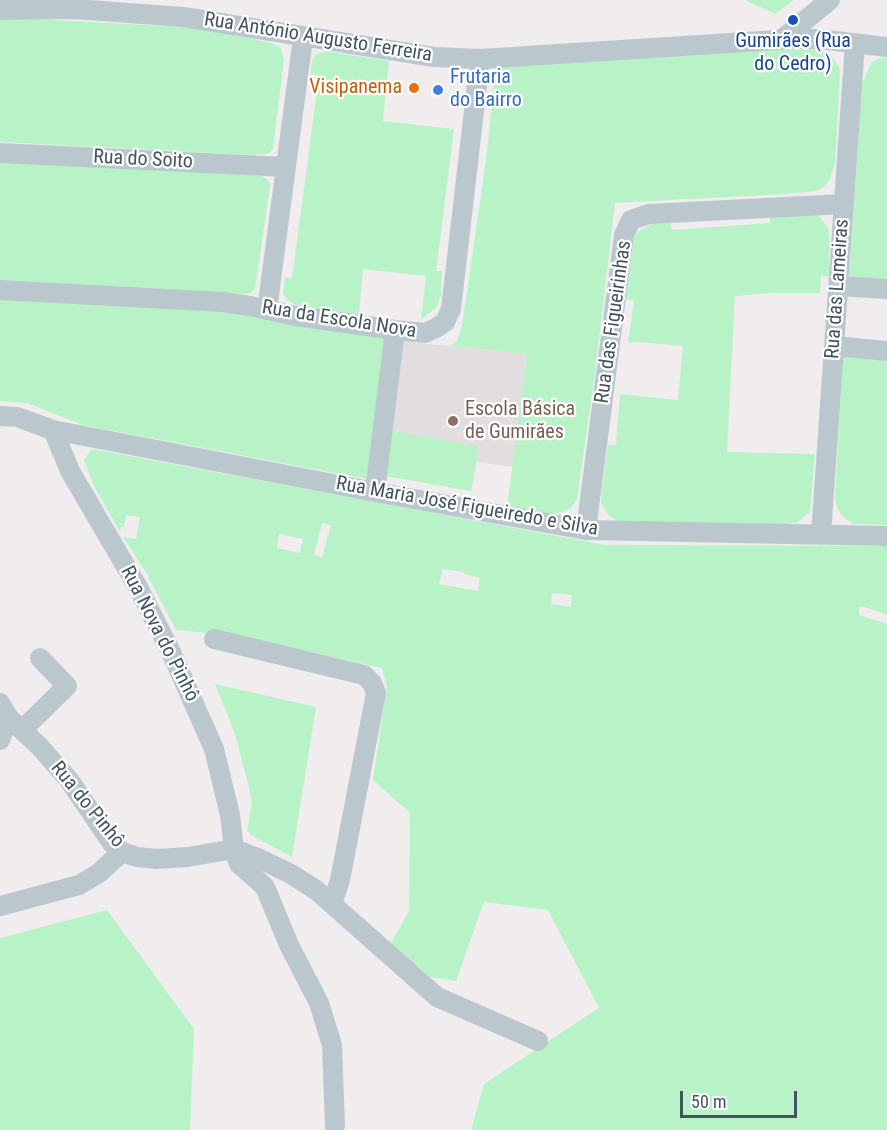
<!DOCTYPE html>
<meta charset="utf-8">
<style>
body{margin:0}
#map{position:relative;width:887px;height:1130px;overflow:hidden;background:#f1edee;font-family:"Roboto Condensed",sans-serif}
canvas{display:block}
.scale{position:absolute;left:680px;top:1091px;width:117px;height:27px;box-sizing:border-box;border:3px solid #44545d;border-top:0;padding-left:8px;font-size:18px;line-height:21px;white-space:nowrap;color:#44545d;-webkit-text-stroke:4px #fff;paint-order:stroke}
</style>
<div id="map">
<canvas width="887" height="1130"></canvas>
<div class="scale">50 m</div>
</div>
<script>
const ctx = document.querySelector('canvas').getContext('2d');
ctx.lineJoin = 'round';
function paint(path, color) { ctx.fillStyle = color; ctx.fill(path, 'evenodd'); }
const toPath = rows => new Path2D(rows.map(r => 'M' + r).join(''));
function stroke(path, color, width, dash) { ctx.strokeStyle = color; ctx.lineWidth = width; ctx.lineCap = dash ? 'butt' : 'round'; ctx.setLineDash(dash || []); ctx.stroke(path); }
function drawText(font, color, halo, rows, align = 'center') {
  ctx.font = font + ' "Roboto Condensed",sans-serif'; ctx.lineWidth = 4.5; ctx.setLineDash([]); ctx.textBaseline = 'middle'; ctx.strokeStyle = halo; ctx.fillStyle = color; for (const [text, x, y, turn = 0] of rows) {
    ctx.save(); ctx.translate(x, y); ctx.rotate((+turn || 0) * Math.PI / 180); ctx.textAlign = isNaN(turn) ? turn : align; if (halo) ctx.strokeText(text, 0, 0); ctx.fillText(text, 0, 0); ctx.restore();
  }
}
paint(toPath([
 [399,341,527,354,513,467,477,462,471,491,381,475]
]), '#e2dee0');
paint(toPath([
 [745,0,794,0,775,14],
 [17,18,202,28,271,43,281,48,284,60,273,149,268,154,251,155,0,142,0,19],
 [819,49,831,55,839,67,840,72,835,164,830,179,824,187,816,191,785,194,615,203,595,374,577,499,571,508,563,512,553,514,507,507,527,354,450,346,457,341,462,326,486,160,495,76,498,71,503,65,742,50],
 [325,51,389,61,383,121,454,129,436,271,442,271,441,295,437,307,421,320,426,276,363,269,359,315,297,306,287,300,283,294,285,278,292,278,319,76,311,74,311,67,312,60,316,55],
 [887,57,887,285,849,282,862,84,871,63,878,59],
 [0,161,213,171,261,176,267,179,270,182,270,187,255,289,250,293,244,294,0,280],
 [815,214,821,218,829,230,829,276,821,276,820,293,771,293,735,296,727,452,815,454,810,512,798,522,781,525,622,523,609,516,601,503,601,497,608,445,616,445,620,394,678,400,683,346,637,342,628,343,634,301,626,299,634,238,639,231,654,223,671,222,672,230,770,223,770,215],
 [0,299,235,311,388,337,372,480,83,425,27,403,0,401],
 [843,353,887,356,887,525,853,524,841,515,837,507,835,499],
 [387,430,479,447,471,491,381,475],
 [92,449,605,545,887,546,887,615,865,607,859,607,859,615,887,624,887,1130,471,1130,484,1084,599,1008,548,910,484,902,456,981,430,977,391,943,409,911,410,813,373,780,387,687,382,668,240,636,176,630,147,574,123,537,136,539,140,517,126,515,124,527,121,527,120,532,94,486,84,460],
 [322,523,331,525,322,557,314,555],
 [279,534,303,539,300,553,277,548],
 [443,569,464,572,464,574,480,578,478,591,439,584],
 [552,593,572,595,571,607,551,604],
 [215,684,316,707,292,857,251,835,247,831,252,802,248,784,235,734],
 [107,910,194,1029,190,1130,0,1130,0,938]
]), '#b8f3c8');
stroke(toPath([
 [0,10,75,9,183,17,434,57,480,59,792,39,819,39,887,47],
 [782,39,830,0],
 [0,153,286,167],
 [839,286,887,289],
 [0,290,223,302,250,306,296,316,395,330,425,333,436,328,445,322,451,309,480,59],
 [267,310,303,38],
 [835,346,887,351],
 [0,416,17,417,53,430,375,492,586,530,887,536],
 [53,430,70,471,139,589,171,652,214,749,230,815,234,849,239,864,265,887,289,945,319,1003,332,1045,335,1126],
 [375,492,395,330],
 [586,530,624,235,631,220,649,214,844,204],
 [821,535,855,43],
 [214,639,364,675,372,683,376,693,340,880,332,904],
 [0,703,8,717,39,746,69,780,112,843,122,852,137,857,157,859,188,857,234,849,258,858,291,874,316,890,437,997,538,1041],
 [22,730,67,686,40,658],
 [0,740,8,717],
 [0,906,79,885,99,873,122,852]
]), '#bac8ce', 20);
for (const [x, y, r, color] of [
 [793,20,6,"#1a4fb4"],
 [414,88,6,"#e8710a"],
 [438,90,6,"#3f7fe0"],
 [453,421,6,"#8d6e63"]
]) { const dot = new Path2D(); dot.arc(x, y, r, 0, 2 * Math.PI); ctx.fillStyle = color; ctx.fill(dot); stroke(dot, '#fff', 2); }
drawText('20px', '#44545d', '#fff', [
 ["Rua António Augusto Ferreira",318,38,9],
 ["Rua do Soito",143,160,3],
 ["Rua das Lameiras",838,289,-86],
 ["Rua da Escola Nova",339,320,9],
 ["Rua das Figueirinhas",614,322,-82],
 ["Rua Maria José Figueiredo e Silva",467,507,10],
 ["Rua Nova do Pinhô",159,634,63],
 ["Rua do Pinhô",87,805,51]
]);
drawText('20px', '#164399', '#fff', [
 ["Gumirães (Rua",793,42],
 ["do Cedro)",793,65]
]);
drawText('20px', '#366cbe', '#fff', [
 ["Frutaria",450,78],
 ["do Bairro",450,101]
], 'left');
drawText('20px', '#c56008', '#fff', [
 ["Visipanema",402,88]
], 'right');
drawText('20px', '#785e54', '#fff', [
 ["Escola Básica",465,410],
 ["de Gumirães",465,433]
], 'left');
</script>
